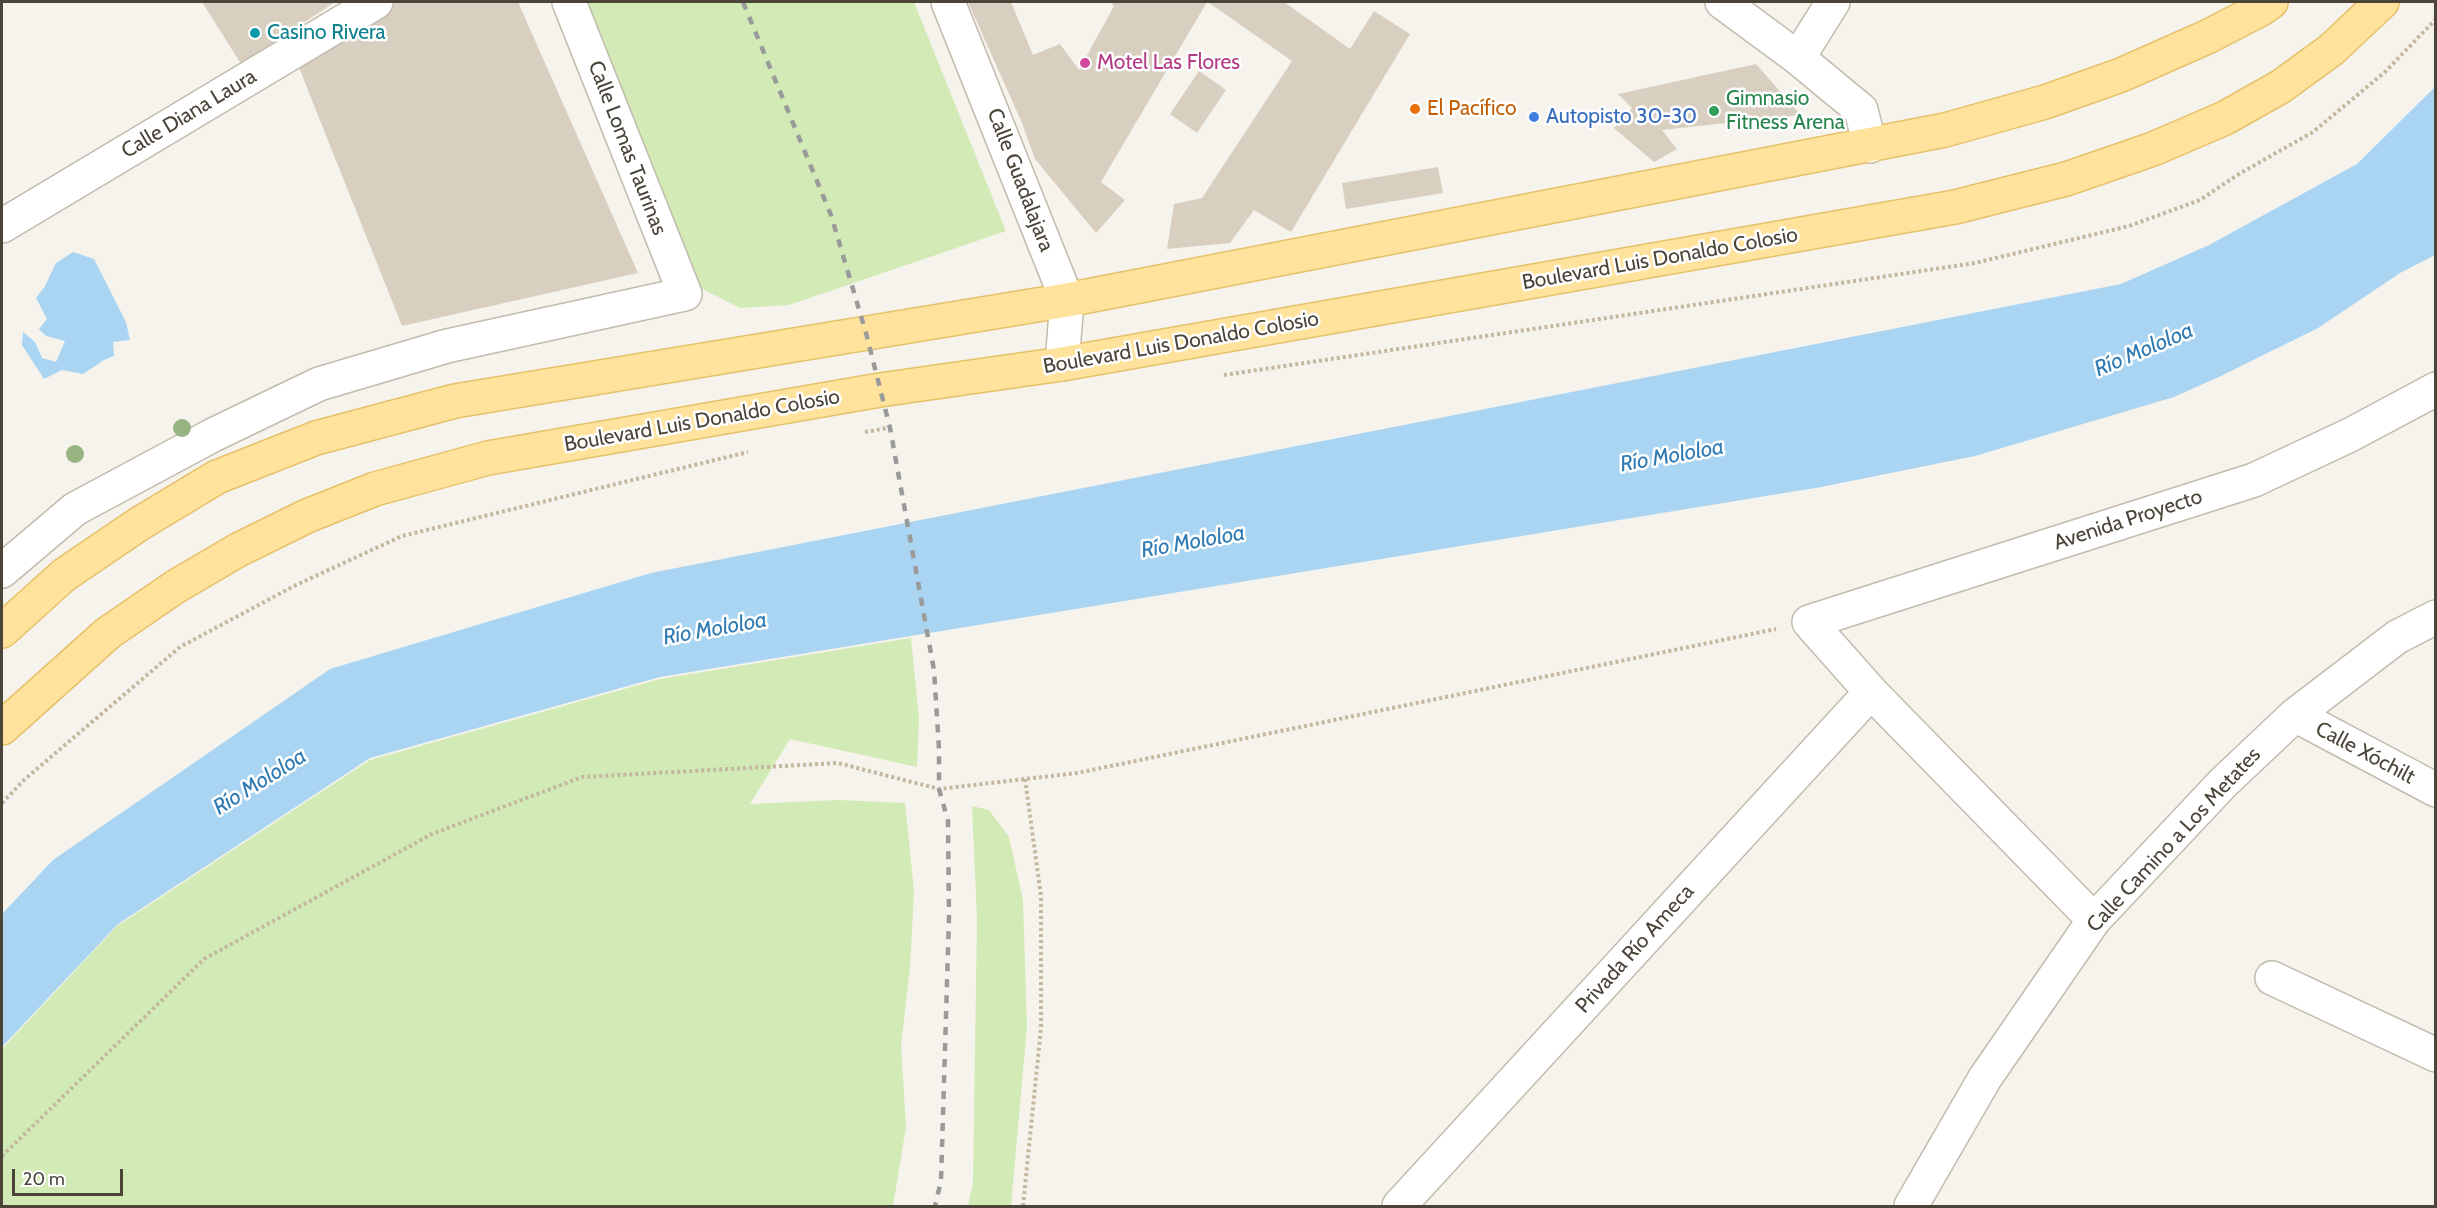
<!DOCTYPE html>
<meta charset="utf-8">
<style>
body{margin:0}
#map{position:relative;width:2437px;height:1208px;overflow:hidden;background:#f6f3ec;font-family:Cabin,sans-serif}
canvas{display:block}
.frame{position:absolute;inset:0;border:3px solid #4b4439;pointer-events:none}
.scale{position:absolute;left:12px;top:1169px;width:111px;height:27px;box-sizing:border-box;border:3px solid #4b4439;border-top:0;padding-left:8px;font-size:18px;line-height:21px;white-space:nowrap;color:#4b4439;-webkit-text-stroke:4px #fff;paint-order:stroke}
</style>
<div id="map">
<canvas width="2437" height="1208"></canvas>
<div class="frame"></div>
<div class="scale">20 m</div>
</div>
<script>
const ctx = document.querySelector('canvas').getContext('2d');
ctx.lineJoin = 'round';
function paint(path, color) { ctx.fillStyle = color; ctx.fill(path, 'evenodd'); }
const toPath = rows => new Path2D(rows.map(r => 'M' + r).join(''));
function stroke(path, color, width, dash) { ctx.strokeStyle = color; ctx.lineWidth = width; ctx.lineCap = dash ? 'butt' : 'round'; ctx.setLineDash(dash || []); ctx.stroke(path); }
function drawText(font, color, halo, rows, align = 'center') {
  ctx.font = font + ' Cabin,sans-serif'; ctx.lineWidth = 5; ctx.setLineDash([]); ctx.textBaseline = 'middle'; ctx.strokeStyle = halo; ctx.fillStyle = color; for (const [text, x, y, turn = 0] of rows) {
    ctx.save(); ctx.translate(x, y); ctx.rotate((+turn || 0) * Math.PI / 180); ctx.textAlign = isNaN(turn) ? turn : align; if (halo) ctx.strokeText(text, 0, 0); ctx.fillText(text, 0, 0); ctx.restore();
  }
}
paint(toPath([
 [584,2,914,2,1006,231,789,305,740,308,685,280],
 [911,638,919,719,917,767,790,739,750,804,838,800,905,803,914,891,910,967,901,1045,906,1127,893,1206,2,1206,2,1049,117,926,370,760,660,679],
 [972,806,989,810,1009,837,1023,900,1027,1026,1011,1206,968,1206,973,1183,977,919]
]), '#d2eab5');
paint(toPath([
 [2435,87,2435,255,2400,273,2318,328,2221,376,2174,397,1975,456,1821,487,660,677,370,758,118,924,2,1047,2,914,53,860,330,669,651,573,2121,284,2209,245,2357,164],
 [73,252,94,259,126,322,130,340,113,342,114,356,104,360,83,374,62,370,44,379,22,345,23,332,35,342,42,358,56,362,65,341,46,336,39,329,47,319,36,298,45,286,56,263]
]), '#a9d4f2');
paint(toPath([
 [202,2,335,2,241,64],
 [385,2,518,2,638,273,402,326,294,55],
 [968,2,1011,2,1033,55,1060,44,1079,70,1114,6,1110,2,1207,2,1101,182,1125,200,1096,233,1035,159,1022,123],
 [1208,2,1284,2,1350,49,1374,11,1410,34,1291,232,1254,210,1230,243,1167,249,1174,204,1202,198,1292,61],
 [1756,64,1801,115,1662,130,1677,149,1654,162,1614,128,1632,108,1618,94],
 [1199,71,1226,90,1197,133,1170,114],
 [1438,167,1443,193,1346,209,1342,183]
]), '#d8cfc1');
const minor = toPath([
 [948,2,1067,300,1062,364],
 [1722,2,1798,58,1861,110,1870,146],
 [1798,58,1833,2],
 [2,226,376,2],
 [2,571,75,509,213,435,319,384,447,346,685,294,569,2],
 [2295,715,2436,790],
 [2094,920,1871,692,1809,622,2254,480,2350,435,2436,389],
 [2272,978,2436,1055],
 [1399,1206,1871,692],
 [1911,1206,1985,1078,2094,920,2223,783,2295,715,2397,637,2436,617]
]);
const major = toPath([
 [2,631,64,575,139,524,217,477,316,438,455,401,1067,300,1945,130,2045,102,2121,75,2207,37,2261,9,2271,2],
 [2,728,108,633,175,587,238,550,307,516,375,489,488,458,880,390,1062,364,1955,207,2066,179,2153,149,2225,118,2280,87,2331,50,2382,2]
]);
stroke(minor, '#c2bbae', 36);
stroke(major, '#e6c16a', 36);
stroke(toPath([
 [1224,375,1975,263,2129,226,2200,200,2239,174,2313,132,2385,72,2436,19],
 [865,432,893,427],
 [2,803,25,779,180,647,296,585,402,536,748,452],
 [2,1156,204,959,432,834,582,777,838,763,939,789,1077,773,1776,629],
 [1023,1206,1041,1028,1041,896,1025,779]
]), '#c4b79f', 4, [3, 3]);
stroke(minor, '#fff', 33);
stroke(major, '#ffe39c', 33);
stroke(toPath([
 [743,2,831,215,866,333,890,428,934,670,939,749,939,789,948,821,949,917,941,1181,935,1206]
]), '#9a9a9a', 4.5, [8, 8]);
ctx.fillStyle = '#97b381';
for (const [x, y] of [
 [182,428],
 [75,454]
]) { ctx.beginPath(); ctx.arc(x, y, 9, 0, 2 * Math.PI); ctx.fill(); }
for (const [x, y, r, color] of [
 [255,33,6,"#0f9aa8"],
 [1085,63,6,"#d1479c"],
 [1415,109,6,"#e8710a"],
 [1714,111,6,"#2e9e5b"],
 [1534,117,6,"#3f7fe0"]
]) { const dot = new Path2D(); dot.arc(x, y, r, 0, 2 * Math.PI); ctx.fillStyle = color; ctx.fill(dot); stroke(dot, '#fff', 2); }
drawText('21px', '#0d838f', '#fff', [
 ["Casino Rivera",267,33]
], 'left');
drawText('21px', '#b23c85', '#fff', [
 ["Motel Las Flores",1097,63]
], 'left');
drawText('21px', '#27864d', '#fff', [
 ["Gimnasio",1726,99],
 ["Fitness Arena",1726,123]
], 'left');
drawText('21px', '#c56008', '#fff', [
 ["El Pacífico",1427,109]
], 'left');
drawText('21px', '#4b4439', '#fff', [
 ["Calle Diana Laura",189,114,-31],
 ["Calle Lomas Taurinas",627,148,69],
 ["Calle Guadalajara",1020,180,69],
 ["Boulevard Luis Donaldo Colosio",1660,259,-10],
 ["Boulevard Luis Donaldo Colosio",1181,343,-10],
 ["Boulevard Luis Donaldo Colosio",702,421,-10],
 ["Avenida Proyecto",2128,520,-18],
 ["Calle Xóchilt",2365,753,28],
 ["Calle Camino a Los Metates",2174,840,-47],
 ["Privada Río Ameca",1635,949,-48]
]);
drawText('21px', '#366cbe', '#fff', [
 ["Autopisto 30-30",1546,117]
], 'left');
drawText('italic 22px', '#2e7ab2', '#fff', [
 ["Río Mololoa",2144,350,-23],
 ["Río Mololoa",1672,456,-10],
 ["Río Mololoa",1193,542,-10],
 ["Río Mololoa",715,629,-10],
 ["Río Mololoa",260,782,-32]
]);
</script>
